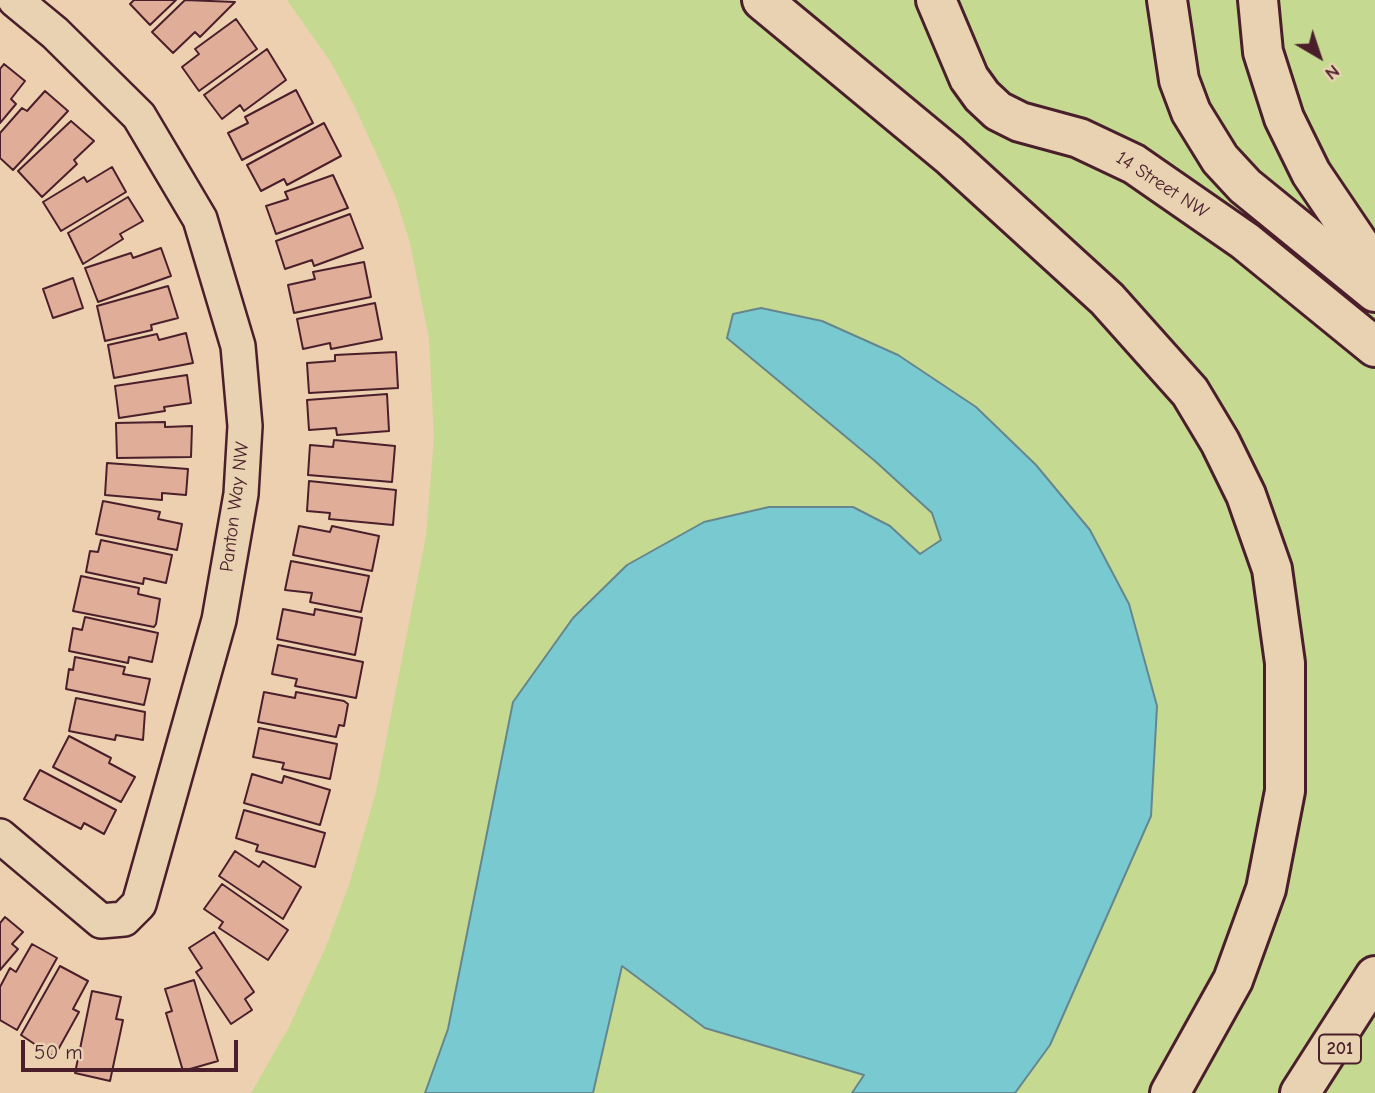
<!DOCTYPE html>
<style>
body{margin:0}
#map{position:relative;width:1375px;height:1093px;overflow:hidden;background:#ecd0b0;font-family:"Comic Neue",sans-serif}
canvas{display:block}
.north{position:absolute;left:1284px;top:21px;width:70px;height:70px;-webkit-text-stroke:5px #e8d2b1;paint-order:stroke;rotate:141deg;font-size:19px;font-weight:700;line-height:28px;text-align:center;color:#4a1f2b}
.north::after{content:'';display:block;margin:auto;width:24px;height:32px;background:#4a1f2b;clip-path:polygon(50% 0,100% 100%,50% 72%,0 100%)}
.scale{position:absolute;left:21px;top:1040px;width:217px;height:32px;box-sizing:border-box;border:4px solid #4a1f2b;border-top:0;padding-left:9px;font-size:21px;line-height:24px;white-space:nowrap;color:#4a1f2b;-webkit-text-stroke:5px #e8d2b1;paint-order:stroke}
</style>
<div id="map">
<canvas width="1375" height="1093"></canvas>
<div class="north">N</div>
<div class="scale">50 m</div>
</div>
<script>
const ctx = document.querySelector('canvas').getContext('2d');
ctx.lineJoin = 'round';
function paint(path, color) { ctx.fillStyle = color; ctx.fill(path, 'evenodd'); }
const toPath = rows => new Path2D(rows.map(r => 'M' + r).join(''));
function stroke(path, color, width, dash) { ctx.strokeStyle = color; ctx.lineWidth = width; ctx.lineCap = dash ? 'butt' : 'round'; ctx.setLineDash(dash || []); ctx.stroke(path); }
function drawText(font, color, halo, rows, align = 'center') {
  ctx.font = font + ' "Comic Neue",sans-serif'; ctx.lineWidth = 5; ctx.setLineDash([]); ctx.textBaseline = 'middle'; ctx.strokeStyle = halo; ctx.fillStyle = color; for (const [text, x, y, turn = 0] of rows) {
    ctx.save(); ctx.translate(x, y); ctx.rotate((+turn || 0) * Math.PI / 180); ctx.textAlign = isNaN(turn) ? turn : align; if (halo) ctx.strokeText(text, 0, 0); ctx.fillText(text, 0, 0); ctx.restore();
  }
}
paint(toPath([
 [287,0,1375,0,1375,1093,251,1093,289,1027,325,949,349,885,376,792,426,536,434,438,429,339,410,243,395,195,354,105,330,61]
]), '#c5da90');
const water = toPath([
 [761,308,822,321,898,355,976,407,1036,465,1090,530,1129,604,1157,706,1151,816,1050,1045,1015,1093,852,1093,864,1075,705,1028,622,966,593,1093,425,1093,448,1029,513,702,573,618,627,565,704,522,769,507,853,507,890,526,920,554,941,540,932,513,875,461,727,338,733,314,761,308]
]);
paint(water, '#79cad0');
stroke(water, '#66868e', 2);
const building = toPath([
 [134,0,176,0,150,25,130,4,134,0],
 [185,0,235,2,200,37,195,32,173,53,152,32,185,0],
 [236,19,257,49,199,91,182,67,199,54,195,49,236,19],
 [267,49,286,80,244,111,240,105,222,119,204,95,267,49],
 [4,64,25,81,11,99,16,104,0,123,0,69,4,64],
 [296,90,313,123,242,160,228,133,248,123,245,117,296,90],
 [45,91,68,111,13,170,0,158,0,133,22,108,27,111,45,91],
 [71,121,94,141,74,160,77,164,42,197,18,171,71,121],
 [324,123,341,156,287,185,284,179,261,191,247,165,324,123],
 [112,167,126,192,61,231,43,202,84,177,87,182,112,167],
 [333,175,348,208,276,234,266,206,288,199,285,192,333,175],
 [128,197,143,221,120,234,123,239,83,264,68,233,128,197],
 [350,214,363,248,314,266,312,260,285,269,276,241,350,214],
 [161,248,171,276,98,302,85,268,131,253,133,258,161,248],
 [364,262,371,297,294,313,288,285,315,279,313,272,364,262],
 [73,278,83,308,53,318,43,289,73,278],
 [168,286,178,318,151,325,152,330,105,341,97,306,168,286],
 [375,303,382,339,331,349,330,343,303,349,297,319,375,303],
 [186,333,193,363,114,378,108,345,157,334,159,340,186,333],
 [396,352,398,388,309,393,307,363,335,361,335,355,396,352],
 [187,375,191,403,164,407,165,411,119,418,115,386,187,375],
 [387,394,389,431,337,435,336,428,309,430,307,400,387,394],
 [165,422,165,427,192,426,191,457,117,458,116,423,165,422],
 [334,440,395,446,392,482,308,475,310,445,333,447,334,440],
 [107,463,188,469,186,495,162,493,162,500,105,495,107,463],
 [309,481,396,490,393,525,329,519,330,513,307,511,309,481],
 [103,501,160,512,158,519,182,524,177,550,96,534,103,501],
 [299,526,330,532,332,526,379,536,372,571,293,555,299,526],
 [101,540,172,555,166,583,144,578,143,584,86,572,90,551,98,552,101,540],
 [291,561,369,576,361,612,310,602,312,593,285,590,291,561],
 [81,576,139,588,138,594,160,599,156,624,154,627,73,611,81,576],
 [283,609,314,615,315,609,362,618,355,655,277,639,283,609],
 [85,617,158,633,152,662,129,657,128,663,69,651,73,628,82,630,85,617],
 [278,645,363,662,356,698,295,686,297,679,272,674,278,645],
 [75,657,125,667,123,674,150,679,144,705,66,689,69,669,73,670,75,657],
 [264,692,295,698,296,692,344,701,348,704,344,726,339,725,336,737,258,722,264,692],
 [76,698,145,712,143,740,116,735,115,740,69,731,76,698],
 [259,728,337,744,330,779,282,769,284,763,253,757,259,728],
 [69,736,111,758,109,763,135,777,121,802,53,767,69,736],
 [40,770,116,810,104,834,84,823,81,829,24,799,40,770],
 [252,774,282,783,284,776,330,790,320,825,244,803,252,774],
 [244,810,325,833,315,867,256,851,258,845,236,838,244,810],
 [235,851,259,867,263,861,301,887,283,919,219,876,235,851],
 [222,884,288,930,268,960,219,928,223,922,204,909,222,884],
 [5,917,23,932,12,944,18,949,0,970,0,923,5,917],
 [214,932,254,992,245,999,252,1010,231,1024,196,972,202,968,189,948,214,932],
 [32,944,57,958,17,1030,0,1020,0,987,10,968,16,972,32,944],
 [60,966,88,981,73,1009,79,1012,54,1057,21,1035,60,966],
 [194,980,218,1061,183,1071,166,1013,172,1011,165,989,194,980],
 [92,991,121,997,116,1019,123,1020,110,1081,75,1073,92,991]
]);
paint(building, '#e0ae98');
stroke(building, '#4a1f2b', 2);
const street = toPath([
 [0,836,101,921,124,919,139,904,219,620,241,494,245,426,238,346,200,219,139,116,55,33,15,0]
]);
const secondary = toPath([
 [936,0,969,78,982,96,998,111,1020,122,1079,138,1134,164,1245,241,1375,347],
 [1167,0,1179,80,1191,112,1220,159,1245,186,1375,292]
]);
const highway = toPath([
 [762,0,949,155,1107,299,1190,392,1220,442,1246,495,1272,569,1285,663,1285,791,1266,889,1233,980,1170,1093],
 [1258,0,1263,52,1284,118,1311,173,1361,247,1375,261],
 [1300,1093,1375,976]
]);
stroke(street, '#4a1f2b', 38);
stroke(secondary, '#4a1f2b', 44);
stroke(highway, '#4a1f2b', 44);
stroke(street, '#e8d2b1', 33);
stroke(secondary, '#e8d2b1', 38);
stroke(highway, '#e8d2b1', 38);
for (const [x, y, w] of [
 [1340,1049,42]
]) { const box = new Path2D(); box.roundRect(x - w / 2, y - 14.5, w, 29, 5); ctx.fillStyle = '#e8d2b1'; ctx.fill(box); stroke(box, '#4a1f2b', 2); }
drawText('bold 18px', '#4a1f2b', null, [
 ["201",1340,1049]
]);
drawText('19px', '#4a1f2b', '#e8d2b1', [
 ["14 Street NW",1162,185,33],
 ["Panton Way NW",235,507,-83]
]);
</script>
